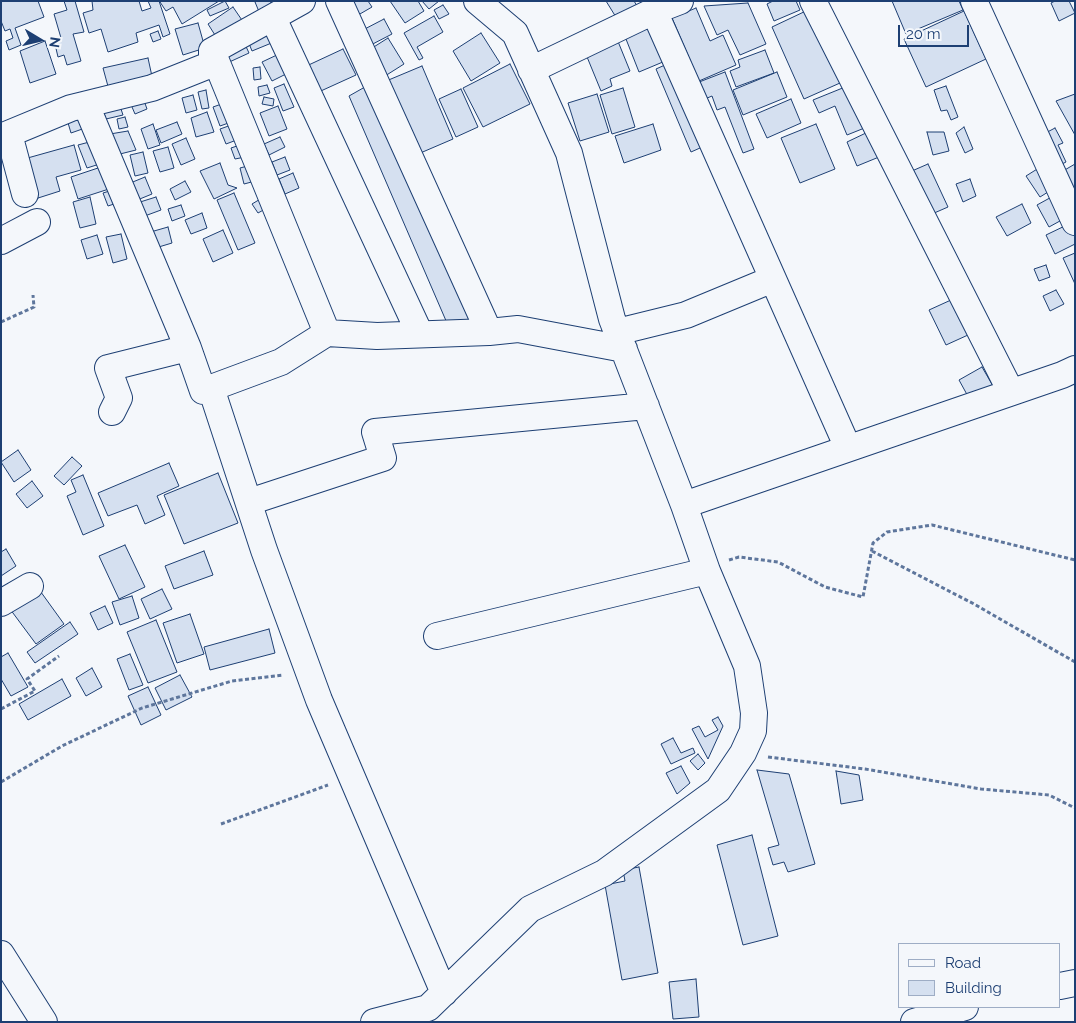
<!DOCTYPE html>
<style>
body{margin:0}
#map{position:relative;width:1076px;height:1023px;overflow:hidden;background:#f4f7fb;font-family:Raleway,sans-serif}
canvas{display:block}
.frame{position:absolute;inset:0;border:2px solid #1d3f73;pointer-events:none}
.legend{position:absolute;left:898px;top:943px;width:162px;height:65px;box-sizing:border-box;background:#f4f7fb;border:1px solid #9eadc5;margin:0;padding:6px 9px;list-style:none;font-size:15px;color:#1d3f73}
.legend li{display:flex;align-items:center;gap:10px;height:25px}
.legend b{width:25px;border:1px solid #9eadc5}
.north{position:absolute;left:15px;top:15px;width:50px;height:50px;-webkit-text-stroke:4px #f4f7fb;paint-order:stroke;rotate:99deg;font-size:14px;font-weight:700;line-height:20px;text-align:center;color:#1d3f73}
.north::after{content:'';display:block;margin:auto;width:18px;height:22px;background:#1d3f73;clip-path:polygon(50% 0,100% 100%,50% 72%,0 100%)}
.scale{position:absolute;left:898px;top:25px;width:71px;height:22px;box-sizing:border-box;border:2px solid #1d3f73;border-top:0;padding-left:6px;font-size:15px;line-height:18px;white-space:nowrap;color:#1d3f73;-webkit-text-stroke:4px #f4f7fb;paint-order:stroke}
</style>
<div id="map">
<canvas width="1076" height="1023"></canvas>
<div class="frame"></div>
<ul class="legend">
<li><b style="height:6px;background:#f4f7fb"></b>Road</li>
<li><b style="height:14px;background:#d5e0f0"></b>Building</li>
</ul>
<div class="north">N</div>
<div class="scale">20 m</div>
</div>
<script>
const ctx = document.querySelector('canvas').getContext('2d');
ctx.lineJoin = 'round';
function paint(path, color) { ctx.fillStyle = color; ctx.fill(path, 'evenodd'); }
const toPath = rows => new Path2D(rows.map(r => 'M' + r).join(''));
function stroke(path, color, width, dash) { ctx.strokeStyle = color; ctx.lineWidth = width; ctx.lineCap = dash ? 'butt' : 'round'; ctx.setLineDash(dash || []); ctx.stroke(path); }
const building = toPath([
 [1,1,38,1,44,17,15,28,21,45,9,50,6,41,13,38,10,29,5,31,1,21,1,1],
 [64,1,75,1,84,32,73,34,81,61,67,65,64,55,58,57,54,40,61,38,54,14,67,10,64,1],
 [92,1,139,1,142,11,151,8,148,1,159,1,170,34,163,37,159,25,136,33,138,42,108,52,101,29,89,33,83,13,93,10,92,1],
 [162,1,219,1,182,24,173,7,166,11,160,2,162,1],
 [225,1,229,8,210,16,207,10,225,1],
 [257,1,270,1,274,8,260,14,255,2,257,1],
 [345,1,368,1,372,7,353,18,345,1],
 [390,1,418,1,424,11,405,23,390,1],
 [422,1,439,1,429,9,422,1],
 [606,1,634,1,639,9,619,22,606,1],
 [773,1,796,1,800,10,774,21,767,4,773,1],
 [892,1,959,1,963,10,906,34,892,1],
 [1055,1,1069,1,1075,13,1059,21,1051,3,1055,1],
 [748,3,766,44,740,55,728,30,717,35,704,6,748,3],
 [443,5,449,14,439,19,434,10,443,5],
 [233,7,246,26,220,43,208,24,233,7],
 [696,8,710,41,723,35,736,65,699,81,672,18,696,8],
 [808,10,840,83,804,99,772,27,808,10],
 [964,11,986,59,926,87,904,39,964,11],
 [434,16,443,32,417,47,423,58,419,60,404,33,434,16],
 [384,19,392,34,367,47,359,32,384,19],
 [654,21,670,59,639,72,624,34,654,21],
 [198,23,205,48,183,55,175,29,198,23],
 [268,27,274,42,252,51,246,36,268,27],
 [158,31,161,39,153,42,150,34,158,31],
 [481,33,500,63,471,81,453,51,481,33],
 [388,38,404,64,385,76,369,50,388,38],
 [617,39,630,71,610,79,612,86,601,91,585,52,617,39],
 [243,40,249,53,225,64,220,50,243,40],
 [45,41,56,74,30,83,20,51,45,41],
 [343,49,356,75,312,95,300,69,343,49],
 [765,50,774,73,736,87,730,71,740,67,738,60,765,50],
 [279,54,288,73,272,81,262,62,279,54],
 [148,58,153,81,109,90,103,68,148,58],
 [674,61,709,144,691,152,656,69,674,61],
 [510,64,530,104,483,127,463,88,510,64],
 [422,66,453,139,411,157,379,84,422,66],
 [260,67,261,79,254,80,253,68,260,67],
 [725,72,754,149,743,153,725,107,717,110,712,96,700,101,694,84,725,72],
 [777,72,787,97,743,115,733,90,777,72],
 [372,83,482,328,450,330,349,96,372,83],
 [284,84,294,107,283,111,274,88,284,84],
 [267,85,270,93,259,96,258,87,267,85],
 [850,85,867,127,847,135,835,106,819,113,813,100,850,85],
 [946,86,958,117,951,120,947,110,941,111,934,90,946,86],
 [623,88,635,127,612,134,600,95,623,88],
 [461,89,478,127,456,137,439,99,461,89],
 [206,90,209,108,202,109,198,92,206,90],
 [597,94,609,132,580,141,568,103,597,94],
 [1075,94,1075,135,1056,101,1075,94],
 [142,95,147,109,135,114,129,100,142,95],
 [193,95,197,110,186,113,182,98,193,95],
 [264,97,274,99,273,106,262,104,264,97],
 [791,99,801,123,767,138,756,114,791,99],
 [230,101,237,120,220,126,213,107,230,101],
 [119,103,123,115,106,119,102,107,119,103],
 [278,106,287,129,269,136,260,113,278,106],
 [82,111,88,127,71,133,66,116,82,111],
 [207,112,214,132,196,137,191,118,207,112],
 [125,117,128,127,119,129,117,119,125,117],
 [177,122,182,134,161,143,156,130,177,122],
 [237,123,242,138,226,144,220,129,237,123],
 [153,124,160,145,148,149,141,129,153,124],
 [653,124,661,150,624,163,615,136,653,124],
 [816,124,835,169,800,183,781,138,816,124],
 [964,127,973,149,965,153,956,133,964,127],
 [1055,128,1063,143,1058,145,1066,162,1054,168,1038,137,1055,128],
 [128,131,136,150,112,156,104,135,128,131],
 [868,132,879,157,857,166,847,142,868,132],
 [927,132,944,132,949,151,933,155,927,132],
 [280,137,285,147,269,155,264,144,280,137],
 [186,138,195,159,181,165,172,144,186,138],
 [97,140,106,162,87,168,78,145,97,140],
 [246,143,250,156,235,159,231,148,246,143],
 [74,145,81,170,56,177,60,191,35,199,24,159,74,145],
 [168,147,174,168,160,172,153,151,168,147],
 [143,152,148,173,135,176,130,155,143,152],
 [285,157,290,170,277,175,272,162,285,157],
 [220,163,228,185,237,188,214,199,200,171,220,163],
 [255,164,259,180,244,184,240,168,255,164],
 [928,164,948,207,925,217,905,174,928,164],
 [1075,164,1075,191,1063,171,1075,164],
 [107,165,115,187,78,199,71,177,107,165],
 [1042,166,1056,187,1040,197,1026,176,1042,166],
 [293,173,299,188,285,194,279,179,293,173],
 [145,177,152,194,130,203,123,186,145,177],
 [970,179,976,196,963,202,956,184,970,179],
 [185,181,191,192,175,200,170,189,185,181],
 [116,189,120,202,108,206,103,193,116,189],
 [234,193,255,243,238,250,217,200,234,193],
 [1057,194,1069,216,1049,227,1037,205,1057,194],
 [90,197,96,224,80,228,73,202,90,197],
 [156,197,161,210,142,217,137,203,156,197],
 [262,198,267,208,258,213,252,204,262,198],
 [1022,204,1031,223,1007,236,996,217,1022,204],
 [181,205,185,216,172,221,168,209,181,205],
 [202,213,207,228,191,234,185,220,202,213],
 [1071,223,1075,231,1075,244,1055,254,1046,235,1071,223],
 [168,227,172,243,152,249,147,233,168,227],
 [223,230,233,253,213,262,203,239,223,230],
 [121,234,127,259,113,263,106,237,121,234],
 [97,235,103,254,87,259,81,240,97,235],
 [1075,253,1075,284,1063,258,1075,253],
 [1046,265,1050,277,1039,281,1034,269,1046,265],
 [1056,290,1064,304,1050,311,1043,296,1056,290],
 [951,300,968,335,946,345,929,310,951,300],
 [982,367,993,386,970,400,959,380,982,367],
 [18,450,31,470,14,482,1,462,18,450],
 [72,457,82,466,64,485,54,476,72,457],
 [169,463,179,486,157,496,165,515,145,524,137,505,108,516,98,493,169,463],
 [218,473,238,523,184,544,164,495,218,473],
 [83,475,104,526,83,535,67,496,76,492,71,480,83,475],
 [32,481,43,496,27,508,16,494,32,481],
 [125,545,145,587,119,599,99,556,125,545],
 [6,549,16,566,1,576,1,552,6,549],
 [204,551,213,575,174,589,165,566,204,551],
 [38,588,64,624,36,644,10,609,38,588],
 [162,589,172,609,150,619,141,599,162,589],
 [132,596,139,618,120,625,112,602,132,596],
 [105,606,113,623,98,630,90,613,105,606],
 [190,614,204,654,177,663,163,623,190,614],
 [156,620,177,672,148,683,127,632,156,620],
 [70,622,78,634,35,663,27,652,70,622],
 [269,629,275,653,210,670,204,647,269,629],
 [8,653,28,687,11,696,1,679,1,657,8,653],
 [130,654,143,685,129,690,117,659,130,654],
 [92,668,102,687,86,696,76,678,92,668],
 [180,675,192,697,166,710,155,688,180,675],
 [62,679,71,696,28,720,19,704,62,679],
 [148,687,161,715,141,725,128,696,148,687],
 [718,717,723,726,708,759,692,729,699,726,705,737,718,730,712,720,718,717],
 [673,738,681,753,693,748,695,753,671,764,661,744,673,738],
 [698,754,705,763,698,770,690,761,698,754],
 [681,766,690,783,677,794,666,773,681,766],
 [757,770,789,774,815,864,788,872,784,862,773,865,768,848,779,845,757,770],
 [836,771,859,775,863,800,841,804,836,771],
 [752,835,778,936,743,945,717,845,752,835],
 [639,867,658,973,622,980,605,885,625,881,623,870,639,867],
 [696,979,699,1017,673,1019,669,982,696,979]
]);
paint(building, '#d5e0f0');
stroke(building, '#1d3f73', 1);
const minor = toPath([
 [339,1,489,332],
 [813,1,1011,392],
 [974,1,1075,222],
 [654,11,848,448],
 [273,18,420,334],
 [212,51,327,333],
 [531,70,654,11,680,1],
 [86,105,188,348],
 [9,134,25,194],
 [1,137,71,108,152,88,212,64,212,51,302,1],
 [1,241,37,222],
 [617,332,686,315,773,279],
 [211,388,264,550,319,700,444,993],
 [112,412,119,398,108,368,188,348,203,391,281,362,327,333,377,336,489,332,518,329,624,349],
 [249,502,383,458,375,432,646,406],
 [684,505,1062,375,1075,369],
 [1,603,30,586],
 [437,636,707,571],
 [1,954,44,1022],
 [1060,986,1075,983],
 [374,1022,428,1008,530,909,604,873,718,790,743,753,753,731,754,713,747,666,707,571,684,505,612,319,569,153,515,33,477,1],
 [914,1022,965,1007]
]);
stroke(minor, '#1d3f73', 28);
stroke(toPath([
 [1,322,34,307,33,295],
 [872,551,974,604,1075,662],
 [729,560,739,557,778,562,825,587,863,597,873,543,887,532,932,525,1075,560],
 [1,709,35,691,27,679,59,656],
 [768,757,865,769,981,789,1049,795,1075,808],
 [1,782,62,746,142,708,232,681,283,675],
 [221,824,328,785]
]), '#5e769c', 3, [4, 2.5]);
stroke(minor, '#f4f7fb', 26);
</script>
